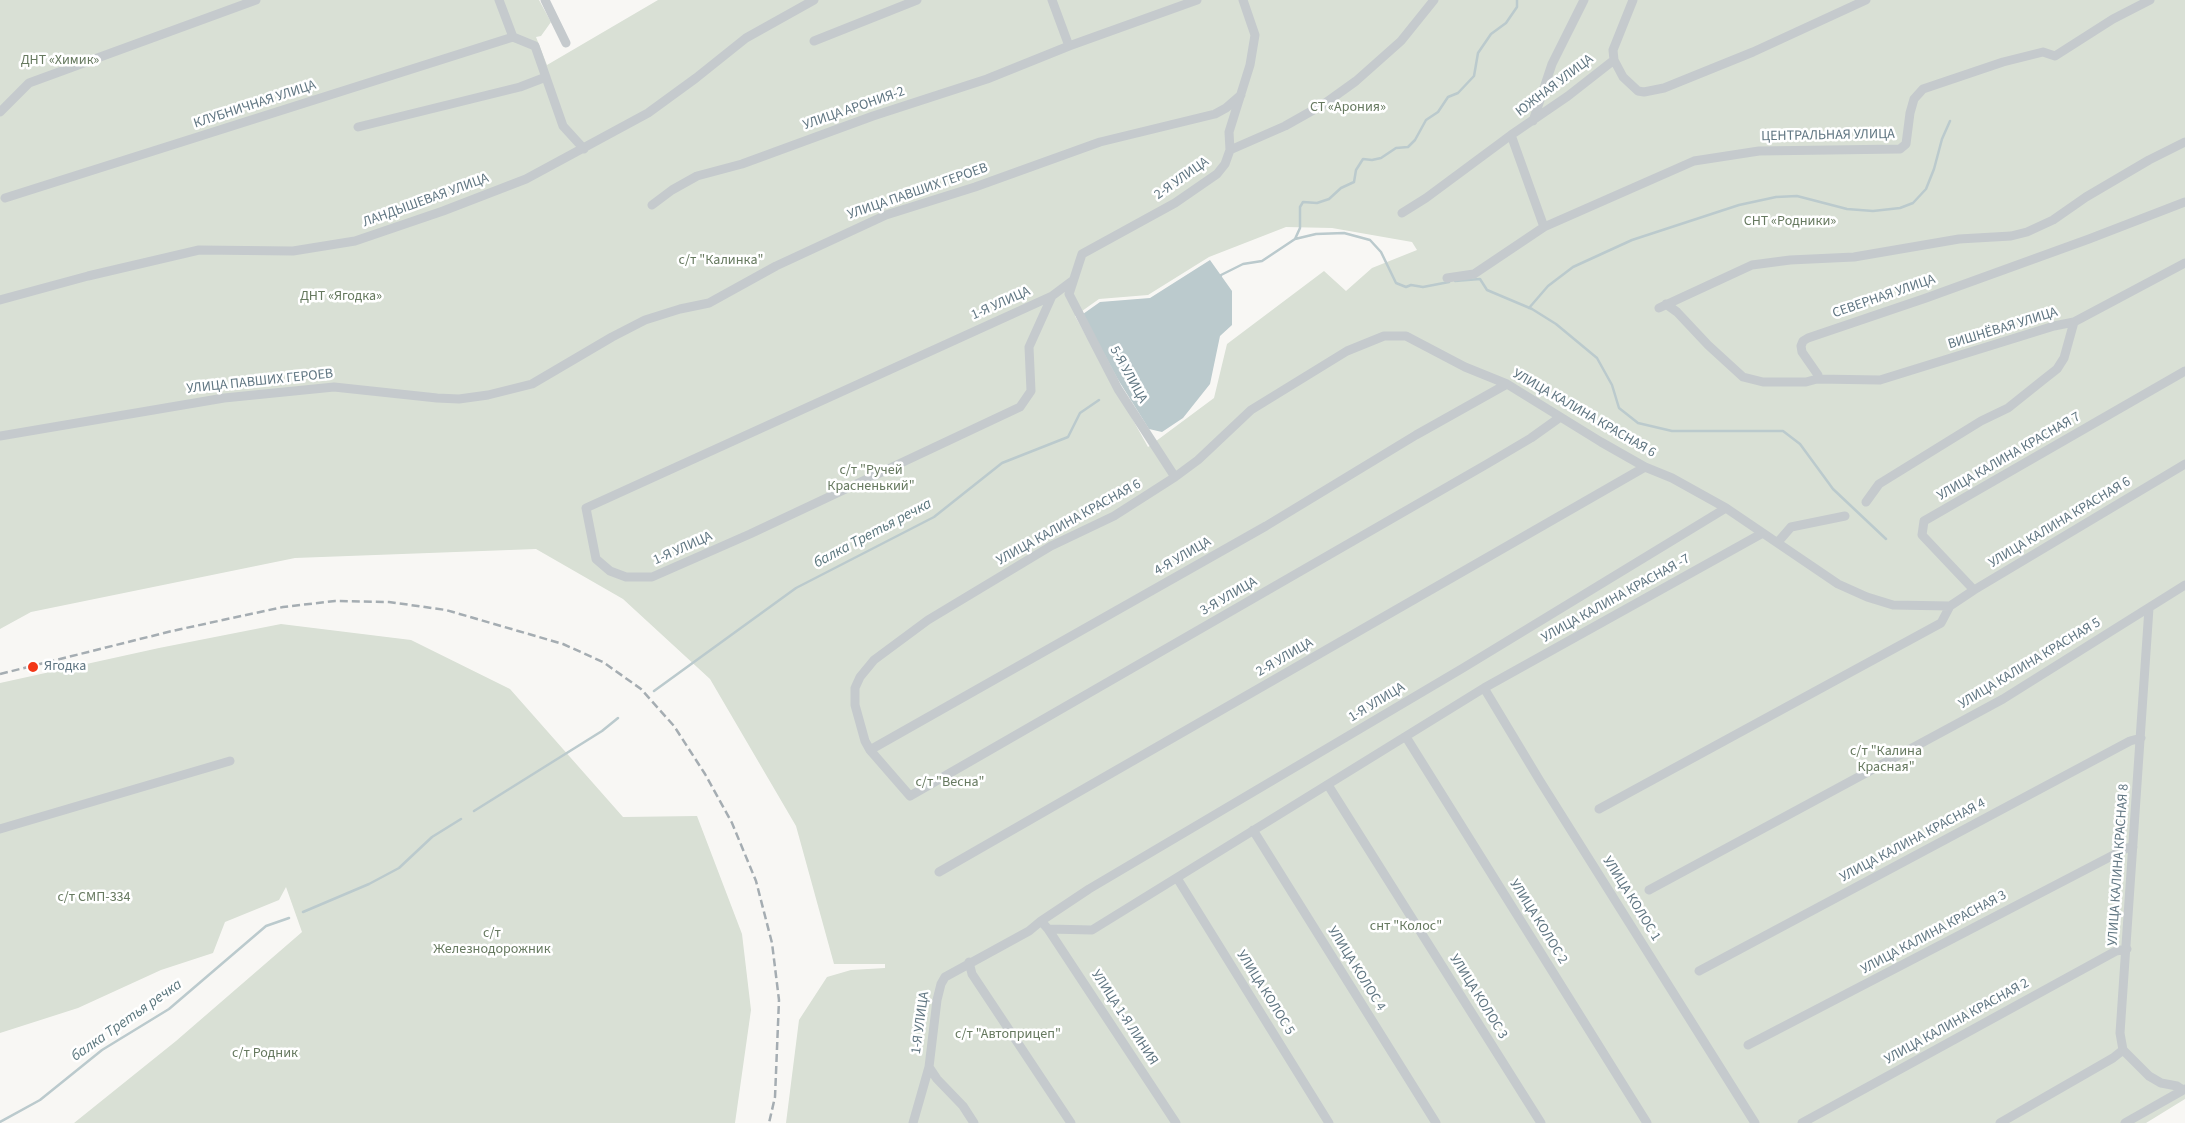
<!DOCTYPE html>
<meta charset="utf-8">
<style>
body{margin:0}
canvas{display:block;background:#f8f7f4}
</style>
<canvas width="2185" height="1123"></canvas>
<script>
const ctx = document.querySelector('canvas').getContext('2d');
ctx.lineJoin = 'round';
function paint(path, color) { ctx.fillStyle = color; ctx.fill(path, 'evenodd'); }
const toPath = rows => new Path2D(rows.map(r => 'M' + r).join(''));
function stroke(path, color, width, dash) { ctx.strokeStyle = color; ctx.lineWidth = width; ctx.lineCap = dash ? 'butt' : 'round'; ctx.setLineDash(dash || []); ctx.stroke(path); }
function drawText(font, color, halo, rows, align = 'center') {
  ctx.font = font + ' "Source Sans 3",sans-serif'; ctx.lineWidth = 5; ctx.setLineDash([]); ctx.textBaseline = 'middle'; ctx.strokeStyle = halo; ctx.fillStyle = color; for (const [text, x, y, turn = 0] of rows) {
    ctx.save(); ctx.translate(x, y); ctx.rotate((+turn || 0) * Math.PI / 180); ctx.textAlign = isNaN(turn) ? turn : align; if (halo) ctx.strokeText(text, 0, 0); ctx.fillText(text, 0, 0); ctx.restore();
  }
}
paint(toPath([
 [0,0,539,0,551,22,541,36,536,37,547,65,658,0,2185,0,2185,1099,2146,1123,786,1123,799,1020,827,977,851,970,885,968,885,964,834,964,796,826,710,679,623,599,536,549,295,558,31,612,0,629],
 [1286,227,1332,228,1412,242,1417,250,1372,268,1346,291,1324,271,1227,344,1214,398,1148,447,1075,316,1099,299,1148,295,1209,257],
 [281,624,411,640,510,689,623,817,697,816,742,934,751,1010,735,1123,74,1123,176,1041,302,932,286,887,279,900,225,922,213,953,161,970,78,1008,0,1033,0,683,159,648]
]), '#d9e0d5');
paint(toPath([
 [1210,260,1232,291,1232,325,1220,336,1210,384,1183,418,1162,432,1149,429,1117,378,1083,314,1100,302,1150,298]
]), '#bbcacd');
stroke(toPath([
 [1295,239,1316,234,1344,233,1370,240,1381,252,1396,283,1406,287,1411,285,1423,287,1449,282],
 [1220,278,1221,275,1243,264,1262,261,1295,239,1300,228,1300,207,1303,202,1317,203,1329,199,1341,188,1354,182,1356,170,1363,159,1372,160,1381,158,1396,148,1408,147,1415,140,1426,120,1438,112,1448,97,1458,93,1474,76,1478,53,1491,34,1506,23,1517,7,1517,0],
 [1455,281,1480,279,1487,290,1532,309,1556,324,1597,358,1612,385,1619,408,1638,423,1672,431,1783,431,1800,444,1833,489,1886,539],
 [1529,308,1548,286,1573,267,1632,240,1739,205,1776,197,1797,196,1847,209,1873,211,1900,208,1913,203,1926,189,1934,169,1942,139,1950,121],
 [654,691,796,588,934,517,1002,463,1068,437,1080,413,1099,400],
 [474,811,602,731,618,718],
 [303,912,369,884,399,868,432,837,461,819],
 [0,1122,40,1100,102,1050,169,1009,266,926,289,918]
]), '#bbcacd', 2.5);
stroke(toPath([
 [499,0,513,37],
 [545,0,566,43],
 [1052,0,1069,46],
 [1633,0,1613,50,1614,60,1623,77,1638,91,1644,92,1664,88,1753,52,1866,0],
 [513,37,535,46,563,126,584,149],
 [814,41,917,0],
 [0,112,29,83,256,0],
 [1533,121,1552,64,1584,0],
 [358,127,520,87,546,77],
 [1511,135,1544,227],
 [1230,150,1285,126,1324,104,1356,81,1401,41,1434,0],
 [5,198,513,37],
 [652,205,672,190,697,176,742,164,873,116,987,79,1069,46,1197,0],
 [1402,213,1426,198,1511,135,1568,96,1614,60],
 [1447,278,1474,274,1544,227,1694,161,1759,151,1900,149,1906,144,1910,113,1914,99,1923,89,2003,62,2043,52,2055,56,2113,19,2150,0],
 [1052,296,1029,347,1031,391,1020,407,750,534,652,577,626,577,610,571,596,559,586,508,1052,296,1072,281],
 [0,300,88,276,199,250,293,251,355,241,443,211,526,179,648,113,696,78,746,38,814,0],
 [1666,304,1677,312,1708,345,1743,377,1763,382,1806,382,1817,379,1818,375,1802,352,1801,346,1803,341,1808,338,1926,298,2089,239,2185,202],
 [1659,308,1752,265,1790,260,1854,257,1959,239,2011,236,2027,232,2053,220,2086,197,2149,160,2185,142],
 [1817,379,1880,380,2054,326,2074,322,2185,263],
 [1559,418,1531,438,1487,464,910,796,870,750,865,741,855,705,855,688,860,677,874,660,928,620,1051,546,1114,516,1175,477,1198,460,1251,410,1347,351,1384,336,1406,336,1465,367,1507,384,1601,442,1645,467,1672,478,1726,508,1838,584,1867,597,1893,605,1950,606],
 [0,436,224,398,334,387,437,398,459,399,488,395,532,384,612,337,645,320,680,309,709,303,776,266,886,215,975,187,1100,142,1215,114,1226,108,1241,95],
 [1175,477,1118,389,1069,294,1082,254,1175,203,1217,174,1225,164,1230,150,1229,132,1250,65,1255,35,1243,0],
 [1866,502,1879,484,1981,421,2008,408,2043,380,2057,369,2064,358,2074,322],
 [1778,542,1791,527,1845,516],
 [1974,590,1922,535,1924,521,2185,371],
 [2149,608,2120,1033,2123,1050,2149,1076,2161,1083,2177,1086,2183,1090],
 [1484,688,1540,781,1755,1123],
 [1406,737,1647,1123],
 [870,750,1266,526,1416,435,1507,384],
 [1328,785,1541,1123],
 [1599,809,1941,623,1950,606,1974,590,2185,464],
 [0,829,230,761],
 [1253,830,1436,1123],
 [939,872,1645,467],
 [1177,878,1329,1123],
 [1649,890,2003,699,2185,585],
 [1041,921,1089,889,1463,668,1726,508],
 [1048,929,1176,1123],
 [969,962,972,974,1071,1123],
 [1699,971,2130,741,2141,738],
 [1748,1045,2127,848,2133,847],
 [929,1067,937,1079,963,1106,974,1123],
 [913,1123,929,1067,937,1000,941,984,945,977,1029,931,1041,921,1048,929,1092,930,1484,688,1761,534],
 [1802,1123,2116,951,2127,949],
 [2000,1123,2113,1058,2123,1050],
 [2125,1123,2185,1089]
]), '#c5cacd', 9);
stroke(toPath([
 [0,674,172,631,283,607,335,601,389,602,446,610,563,644,603,662,641,689,674,726,705,774,732,823,756,881,772,943,779,1000,775,1097,769,1123]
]), '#a5adb2', 2.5, [8, 4]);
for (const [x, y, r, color] of [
 [33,667,6,"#f33718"]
]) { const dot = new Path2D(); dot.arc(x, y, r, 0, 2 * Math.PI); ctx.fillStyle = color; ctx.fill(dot); stroke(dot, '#fff', 2); }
drawText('14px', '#66795f', '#fff', [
 ["ДНТ «Химик»",60,61],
 ["СТ «Арония»",1348,108],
 ["СНТ «Родники»",1790,222],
 ["с/т \"Калинка\"",721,261],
 ["ДНТ «Ягодка»",341,297],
 ["с/т \"Ручей",871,471],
 ["Красненький\"",871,487],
 ["с/т \"Калина",1886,752],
 ["Красная\"",1886,768],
 ["с/т \"Весна\"",950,783],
 ["с/т СМП-334",94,898],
 ["снт \"Колос\"",1406,927],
 ["с/т",492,934],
 ["Железнодорожник",492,950],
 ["с/т \"Автоприцеп\"",1008,1035],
 ["с/т Родник",265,1054]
]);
drawText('14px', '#607682', '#fff', [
 ["ЮЖНАЯ УЛИЦА",1555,86,-37],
 ["КЛУБНИЧНАЯ УЛИЦА",255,105,-18],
 ["УЛИЦА АРОНИЯ-2",854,109,-19],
 ["ЦЕНТРАЛЬНАЯ УЛИЦА",1828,136,-1],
 ["2-Я УЛИЦА",1182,179,-35],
 ["УЛИЦА ПАВШИХ ГЕРОЕВ",918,192,-19],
 ["ЛАНДЫШЕВАЯ УЛИЦА",426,201,-20],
 ["СЕВЕРНАЯ УЛИЦА",1884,297,-19],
 ["1-Я УЛИЦА",1001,304,-24],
 ["ВИШНЁВАЯ УЛИЦА",2003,329,-17],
 ["5-Я УЛИЦА",1128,375,61],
 ["УЛИЦА ПАВШИХ ГЕРОЕВ",260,382,-6],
 ["УЛИЦА КАЛИНА КРАСНАЯ 6",1584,414,30],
 ["УЛИЦА КАЛИНА КРАСНАЯ 7",2009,457,-30],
 ["УЛИЦА КАЛИНА КРАСНАЯ 6",1069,523,-29],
 ["УЛИЦА КАЛИНА КРАСНАЯ 6",2060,523,-31],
 ["1-Я УЛИЦА",683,549,-24],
 ["4-Я УЛИЦА",1183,557,-30],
 ["3-Я УЛИЦА",1229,597,-30],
 ["УЛИЦА КАЛИНА КРАСНАЯ -7",1616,599,-29],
 ["2-Я УЛИЦА",1285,658,-30],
 ["УЛИЦА КАЛИНА КРАСНАЯ 5",2030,664,-31],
 ["1-Я УЛИЦА",1377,703,-31],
 ["УЛИЦА КАЛИНА КРАСНАЯ 4",1913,841,-28],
 ["УЛИЦА КАЛИНА КРАСНАЯ 8",2119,865,-86],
 ["УЛИЦА КОЛОС 1",1631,899,58],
 ["УЛИЦА КОЛОС 2",1538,922,58],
 ["УЛИЦА КАЛИНА КРАСНАЯ 3",1934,933,-28],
 ["УЛИЦА КОЛОС 4",1356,969,58],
 ["УЛИЦА КОЛОС 5",1265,993,58],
 ["УЛИЦА КОЛОС 3",1478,997,58],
 ["УЛИЦА 1-Я ЛИНИЯ",1124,1018,57],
 ["УЛИЦА КАЛИНА КРАСНАЯ 2",1957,1022,-29],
 ["1-Я УЛИЦА",921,1023,-82]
]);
drawText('14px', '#607682', '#fff', [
 ["Ягодка",44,667]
], 'left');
drawText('italic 15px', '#5a767d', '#fff', [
 ["балка Третья речка",873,534,-28],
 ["балка Третья речка",127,1021,-35]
]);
</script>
